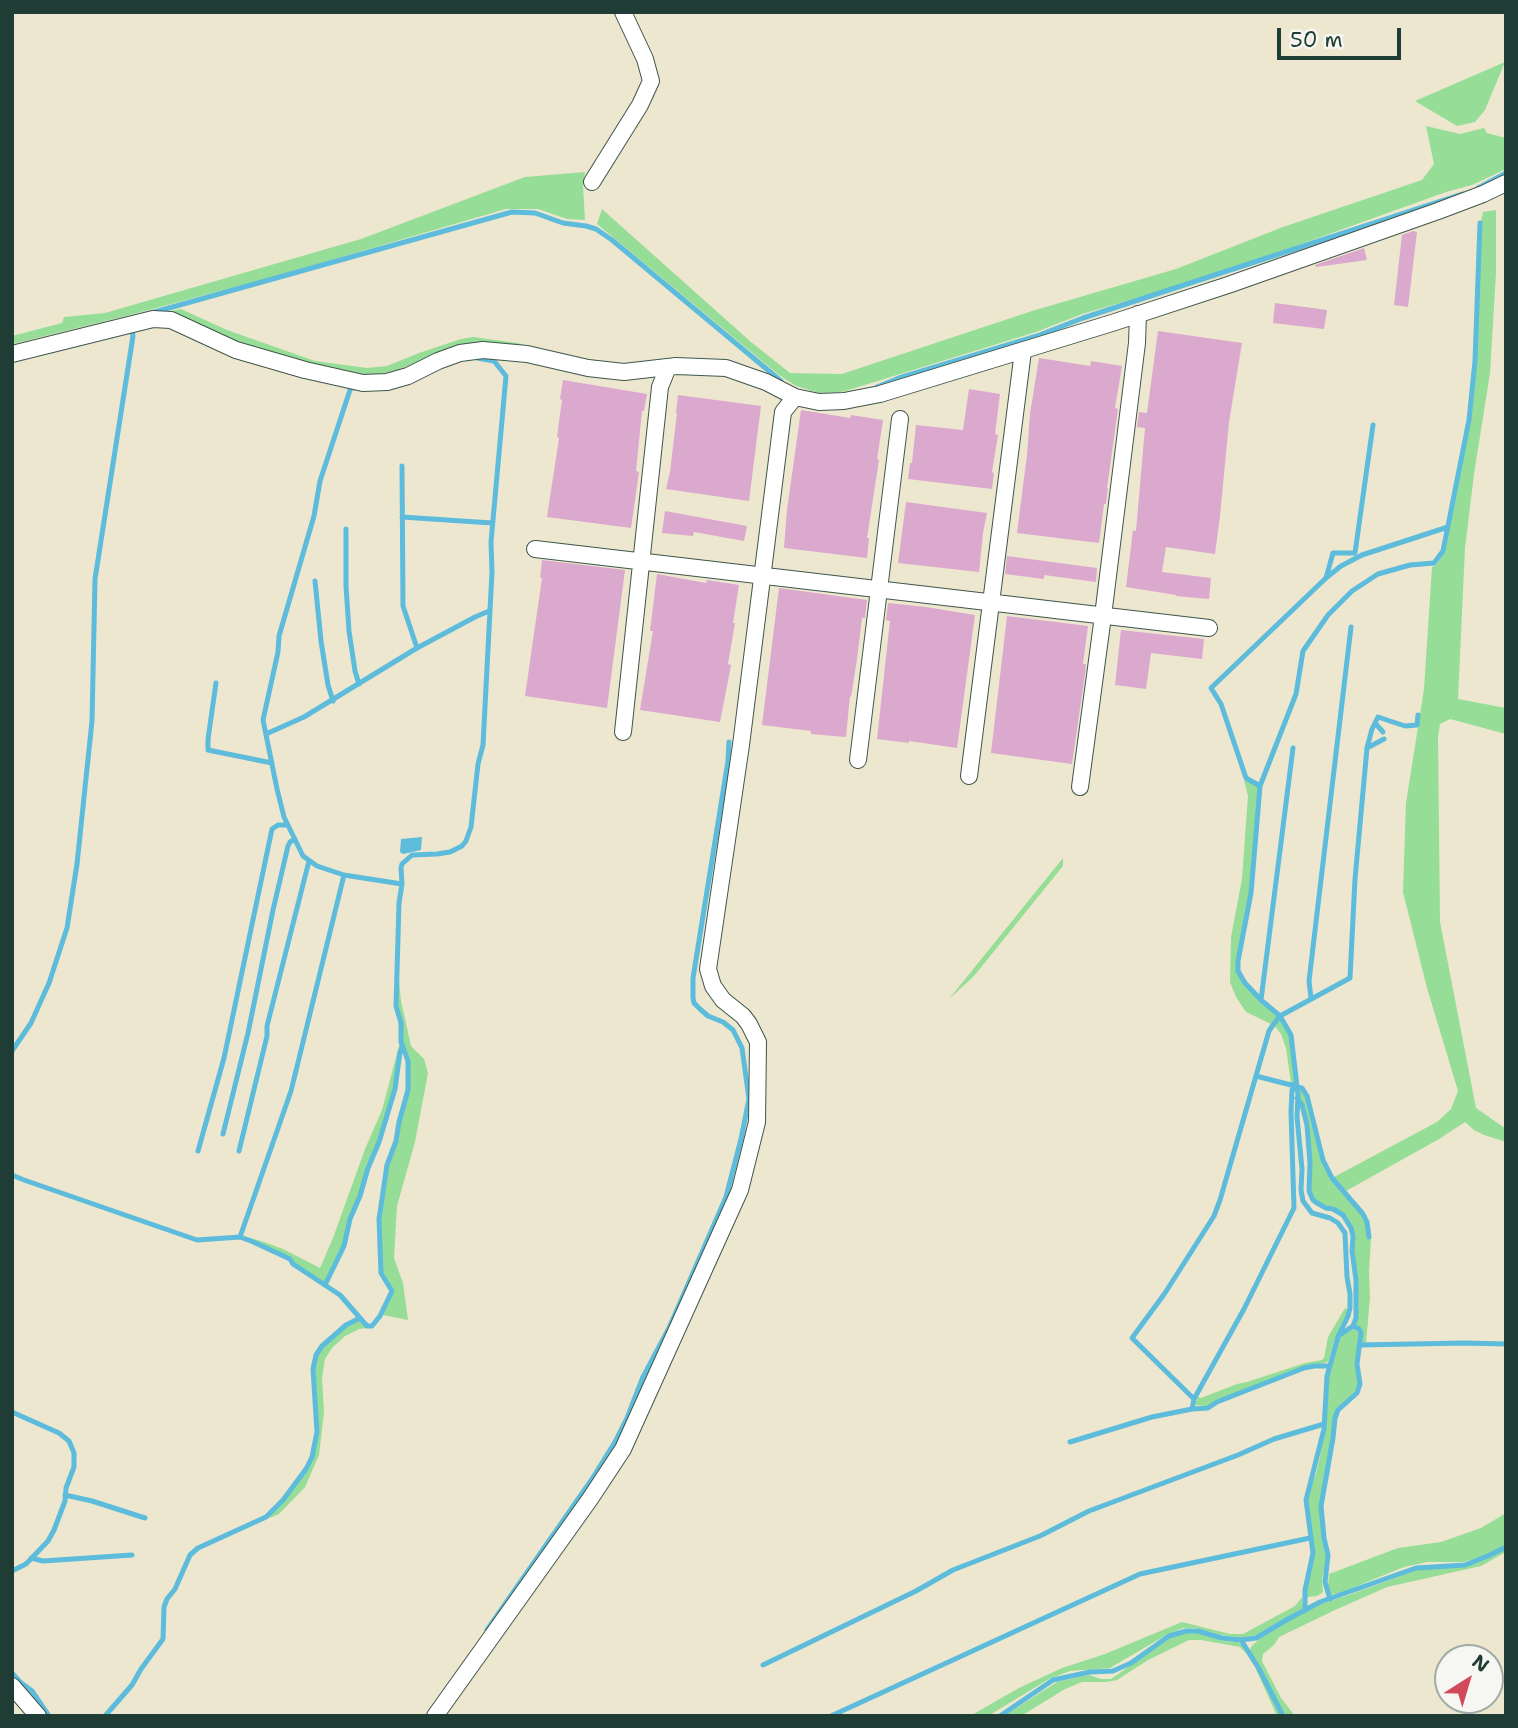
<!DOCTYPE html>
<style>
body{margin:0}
#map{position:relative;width:1518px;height:1728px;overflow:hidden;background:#ede7cf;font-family:"Shantell Sans",sans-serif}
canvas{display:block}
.frame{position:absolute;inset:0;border:14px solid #1f3d34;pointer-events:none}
.north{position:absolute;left:1434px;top:1644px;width:70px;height:70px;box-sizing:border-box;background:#f6f6f2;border:2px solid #a0aca6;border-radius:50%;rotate:37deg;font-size:19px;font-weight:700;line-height:28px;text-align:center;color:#1f3d34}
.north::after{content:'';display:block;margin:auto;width:24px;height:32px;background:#d1495b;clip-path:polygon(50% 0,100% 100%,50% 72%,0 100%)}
.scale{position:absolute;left:1277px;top:28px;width:124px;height:32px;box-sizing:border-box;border:4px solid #1f3d34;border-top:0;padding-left:9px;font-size:21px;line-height:24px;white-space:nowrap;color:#1f3d34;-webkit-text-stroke:5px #f6f6f2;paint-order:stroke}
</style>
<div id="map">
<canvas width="1518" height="1728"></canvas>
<div class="frame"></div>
<div class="north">N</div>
<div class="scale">50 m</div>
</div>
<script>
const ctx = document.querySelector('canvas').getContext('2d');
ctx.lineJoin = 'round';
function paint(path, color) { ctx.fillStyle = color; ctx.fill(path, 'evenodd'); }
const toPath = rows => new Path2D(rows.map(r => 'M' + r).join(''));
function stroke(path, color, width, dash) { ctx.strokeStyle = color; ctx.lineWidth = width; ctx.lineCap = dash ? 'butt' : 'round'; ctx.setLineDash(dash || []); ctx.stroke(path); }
paint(toPath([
 [1505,62,1485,110,1475,122,1457,126,1415,101],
 [1426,126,1460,134,1484,128,1487,133,1506,138,1506,169,1472,185,1446,192,1293,247,1164,290,1082,314,1036,332,842,392,819,393,796,386,779,375,597,224,602,209,751,342,790,373,842,374,1032,311,1176,269,1283,227,1422,180,1434,164],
 [585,172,583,186,585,220,567,219,538,209,506,209,280,275,130,315,12,344,12,336,62,323,64,317,105,313,361,239,525,177],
 [1496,210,1496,273,1490,373,1474,474,1465,548,1458,699,1506,708,1506,734,1450,719,1440,724,1438,737,1440,922,1476,1108,1506,1129,1506,1142,1484,1135,1474,1130,1465,1122,1439,1139,1346,1191,1334,1177,1437,1122,1451,1109,1458,1091,1427,988,1403,892,1406,803,1424,689,1432,567,1436,565,1445,552,1471,420,1477,361,1481,221,1483,212],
 [181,309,227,330,315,361,367,368,387,366,419,353,461,339,473,337,518,343,529,347,480,345,448,349,398,370,380,374,363,376,310,367,244,348,160,313],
 [1244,780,1258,787,1249,893,1236,962,1237,972,1244,985,1259,1001,1278,1016,1271,1024,1246,1012,1236,997,1230,982,1231,937,1242,879,1248,796],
 [1063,858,1063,866,974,976,949,999],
 [398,969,401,1001,411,1046,424,1059,428,1073,415,1142,397,1206,394,1258,403,1283,408,1320,383,1315,394,1290,383,1272,381,1248,381,1219,389,1166,397,1142,400,1123,410,1091,410,1062,403,1042,403,1024,398,1006],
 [1280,1018,1290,1036,1295,1082,1291,1083,1286,1048,1281,1034,1274,1025],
 [400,1042,402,1046,399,1052,394,1088,377,1142,366,1167,359,1195,349,1218,343,1246,339,1251,332,1270,324,1283,295,1263,291,1258,243,1236,261,1241,283,1249,320,1268,333,1238,365,1149,382,1110],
 [1298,1088,1302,1089,1306,1096,1322,1160,1331,1179,1362,1215,1366,1223,1367,1239,1371,1239,1369,1272,1370,1298,1366,1343,1361,1344,1362,1331,1355,1323,1358,1308,1353,1251,1354,1235,1352,1227,1343,1214,1334,1208,1317,1202,1313,1199,1309,1190,1311,1163,1308,1124,1303,1104,1298,1098],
 [1345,1308,1347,1310,1347,1314,1334,1341,1328,1362,1286,1373,1207,1406,1195,1405,1198,1397,1201,1398,1237,1384,1247,1382,1305,1363,1322,1360,1324,1358,1328,1337],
 [360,1320,367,1328,359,1329,345,1336,332,1348,325,1359,322,1378,324,1412,319,1455,305,1487,279,1514,267,1519,297,1484,313,1457,319,1432,315,1368,317,1355,333,1338,347,1326],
 [1353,1329,1357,1331,1359,1334,1355,1364,1358,1374,1358,1384,1355,1392,1336,1410,1320,1505,1326,1557,1322,1580,1323,1592,1317,1596,1307,1597,1307,1590,1315,1552,1312,1538,1308,1500,1310,1488,1316,1474,1326,1429,1329,1376,1339,1339,1348,1331],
 [1506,1513,1506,1545,1489,1554,1464,1562,1428,1562,1404,1567,1345,1591,1331,1595,1328,1586,1329,1574,1398,1548,1441,1542,1481,1528],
 [1506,1549,1506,1552,1481,1566,1387,1587,1335,1610,1279,1637,1274,1645,1263,1654,1262,1661,1281,1698,1295,1716,1285,1716,1250,1651,1251,1647,1259,1639,1288,1621,1321,1604,1349,1595,1417,1570,1467,1566],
 [1302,1597,1303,1608,1256,1635,1242,1638,1222,1635,1196,1628,1183,1628,1168,1634,1110,1668,1070,1671,1049,1679,988,1716,970,1716,1019,1688,1062,1668,1105,1654,1182,1622,1230,1634,1243,1634,1295,1606],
 [1186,1632,1199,1633,1223,1641,1238,1642,1243,1645,1257,1667,1281,1716,1277,1716,1255,1667,1246,1653,1240,1647,1201,1640,1189,1640,1148,1660,1117,1680,1107,1682,1082,1682,1065,1689,1021,1716,1004,1716,1057,1682,1089,1675,1101,1679,1111,1679,1170,1638]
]), '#96dd97');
paint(toPath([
 [422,837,421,850,403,854,400,852,401,839]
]), '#5dbbdb');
stroke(toPath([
 [1478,188,1506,173],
 [151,313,512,212,535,213,563,223,586,226,596,229,612,240,781,381],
 [877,387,899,378,1037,336,1083,318,1463,194],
 [354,388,351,387,320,481,314,516,279,636,278,652,263,720,277,789,284,817,303,856,317,866,344,875,402,884],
 [402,466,403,606,417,648],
 [402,517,492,523],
 [346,529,346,586,349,631,355,671,359,684],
 [1326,578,1341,566,1362,555,1448,527],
 [315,581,321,641,328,685,333,701],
 [216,683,208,739,208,750,272,763],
 [1375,723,1383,732],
 [266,734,304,717,417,648,475,617,489,611],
 [1367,748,1384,739],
 [1260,786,1246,778,1221,704,1211,688,1326,578,1333,553,1355,553,1373,425],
 [1311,999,1309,981,1351,627],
 [1261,1000,1293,748],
 [12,1051,31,1023,49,983,67,928,77,864,92,721,95,579,133,336,132,329],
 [1256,1076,1291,1085,1296,1084],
 [1297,1098,1302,1105,1307,1125,1310,1163,1309,1191,1313,1200,1317,1203,1326,1208,1333,1209,1343,1215,1351,1228,1353,1236,1352,1251,1356,1280,1356,1318,1353,1326,1340,1335],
 [223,1134,248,1033,273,910,288,846,290,842,295,839],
 [198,1151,224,1058,272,829,278,825,288,825],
 [239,1151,267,1036,267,1026,309,861],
 [12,1175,24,1180,197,1240,240,1237,251,1241,290,1259,293,1264,340,1295,367,1326,372,1326,380,1316,392,1291,381,1273,379,1219,387,1165,396,1141,399,1122,408,1090,408,1061,401,1042,401,1023,396,1006,399,903,402,884,401,868,402,864,412,855,437,854,450,852,462,846,466,841,471,827,478,764,483,745,492,572,491,542,506,376,494,361,477,358],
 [240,1237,291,1091,344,875],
 [325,1285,344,1246,350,1219,360,1196,368,1168,379,1142,395,1089,400,1052,403,1046],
 [1359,1345,1465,1343,1506,1344],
 [1194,1399,1132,1338,1165,1293,1214,1216,1220,1200,1269,1031,1273,1025,1280,1016,1350,978,1355,879,1367,748,1372,729,1378,717,1405,726,1417,725,1418,715],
 [1192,1409,1194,1399,1244,1309,1294,1208,1291,1112,1292,1090,1297,1087,1302,1088,1307,1096,1323,1160,1332,1178,1363,1214,1367,1222,1369,1237],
 [12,1412,59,1433,69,1441,74,1453,74,1467,66,1488,65,1501,54,1530,48,1541,26,1564,12,1571],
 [1070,1442,1152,1417,1192,1409,1208,1408,1217,1402,1304,1368,1314,1366,1330,1366],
 [65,1495,92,1501,145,1518],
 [31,1558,43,1561,132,1555],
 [1330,1599,1325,1582,1328,1555,1324,1538,1321,1506,1333,1438,1335,1418,1338,1410,1357,1393,1360,1384,1357,1364,1361,1333,1359,1329,1353,1326],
 [1305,1609,1305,1590,1313,1553,1306,1500,1324,1429,1327,1376,1338,1337,1348,1316,1350,1308,1350,1294,1347,1277,1345,1233,1338,1223,1330,1218,1312,1213,1303,1201,1301,1190,1302,1169,1297,1117,1298,1095,1291,1035,1280,1016,1261,1000,1245,983,1238,971,1238,961,1251,893,1260,786,1296,694,1303,651,1328,615,1352,591,1378,574,1410,565,1434,563,1443,551,1469,420,1475,361,1480,223],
 [487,1630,592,1479,615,1442,627,1418,643,1377,669,1328,726,1197,741,1139,749,1099,742,1048,733,1030,723,1022,708,1016,700,1009,694,1003,693,998,693,978,728,761,729,742],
 [1241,1640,1258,1667,1283,1716],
 [763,1665,916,1591,953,1570,1040,1536,1089,1511,1238,1455,1274,1439,1324,1424],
 [12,1673,20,1682],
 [18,1684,20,1682,32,1691,49,1716],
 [105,1716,132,1685,141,1669,163,1639,164,1607,167,1599,175,1589,190,1555,198,1548,266,1517,283,1500,306,1469,312,1457,317,1432,313,1369,316,1355,322,1346,346,1325,360,1318],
 [831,1716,1140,1574,1310,1538],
 [1000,1716,1053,1680,1090,1672,1113,1671,1131,1663,1169,1636,1186,1631,1198,1631,1222,1638,1241,1640,1256,1638,1288,1619,1320,1602,1416,1568,1465,1565,1490,1555,1506,1547]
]), '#5dbbdb', 5);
paint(toPath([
 [1413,231,1417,232,1408,307,1394,305,1402,235],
 [1364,248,1367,260,1316,267,1315,265],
 [1275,303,1327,310,1324,329,1273,323],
 [1158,331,1242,343,1229,422,1220,516,1215,554,1166,547,1162,572,1211,578,1209,599,1176,596,1176,595,1126,587,1133,530,1136,531,1145,428,1137,427,1139,412,1147,413],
 [1039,358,1090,366,1091,361,1122,366,1115,408,1118,409,1107,488,1108,488,1106,504,1104,504,1099,543,1017,533,1027,455,1030,414],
 [563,380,647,394,644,411,642,411,636,471,639,472,631,528,547,517,559,438,557,437,562,400,560,399],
 [969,389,1000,394,995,434,998,435,992,472,994,473,992,489,908,479,910,463,912,463,916,425,963,430],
 [678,395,761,406,749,501,666,489,670,472,677,413,676,413],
 [801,410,850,418,851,415,883,420,877,459,879,460,867,538,869,538,867,558,784,548,787,510],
 [906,502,987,513,983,533,979,572,898,563],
 [665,511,747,526,744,541,694,532,693,536,662,533],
 [1007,556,1097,568,1096,582,1044,575,1044,579,1005,574],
 [542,560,625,570,607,708,525,696,542,578,540,578],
 [657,574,706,583,707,580,739,585,733,623,735,623,728,664,731,665,720,722,640,710,653,631,650,631],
 [779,588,867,600,865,618,862,618,857,659,851,697,850,696,846,737,811,734,811,731,762,725],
 [888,603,926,607,975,615,957,748,909,741,909,743,877,739,890,621,886,620],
 [1007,616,1088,626,1083,664,1086,664,1085,674,1072,764,991,753],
 [1121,630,1204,639,1202,659,1151,653,1146,689,1115,685]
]), '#dba8ce');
const street = toPath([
 [592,182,640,105,651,81,645,59,623,12],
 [12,354,153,319,171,320,236,350,305,370,363,383,387,382,408,376,438,361,460,353,483,350,527,354,588,368,624,372,676,366,726,368,766,382,795,397,819,402,844,401,880,394,1112,323,1228,285,1438,211,1483,194,1506,183],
 [535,549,1209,628],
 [623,732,660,387,668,367],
 [858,760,900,419],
 [969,776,1023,351],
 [1080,787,1103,616,1137,343,1138,314],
 [12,1686,38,1716],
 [435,1716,590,1499,623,1449,740,1190,757,1122,758,1042,749,1024,743,1016,723,1000,713,986,708,969,741,745,783,412,795,397]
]);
stroke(street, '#3e564b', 18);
stroke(street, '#fff', 16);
</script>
